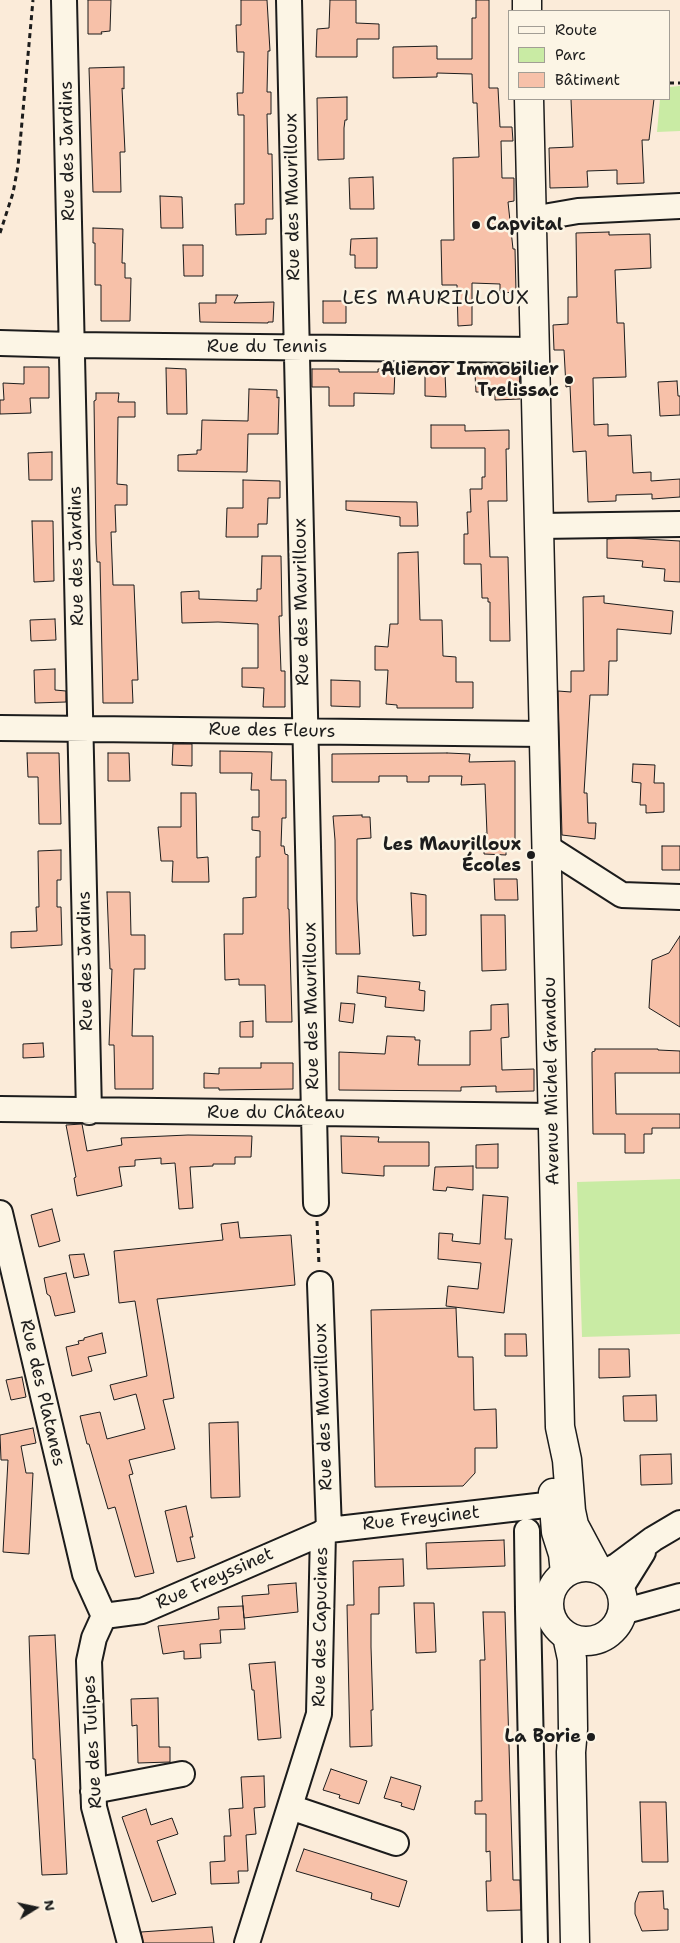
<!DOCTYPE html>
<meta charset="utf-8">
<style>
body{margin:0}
#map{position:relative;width:680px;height:1943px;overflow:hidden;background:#fbebd9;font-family:"Shantell Sans",sans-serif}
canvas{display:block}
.legend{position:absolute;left:508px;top:10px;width:162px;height:90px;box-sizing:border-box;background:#fcf5e5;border:1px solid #a29e95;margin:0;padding:6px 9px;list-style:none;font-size:15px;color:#1c1c1c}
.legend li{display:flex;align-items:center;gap:10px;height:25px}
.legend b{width:25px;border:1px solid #a29e95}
.north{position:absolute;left:10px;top:1883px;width:50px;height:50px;-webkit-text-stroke:4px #fcf5e5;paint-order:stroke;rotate:80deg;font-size:14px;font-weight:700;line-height:20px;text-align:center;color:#1c1c1c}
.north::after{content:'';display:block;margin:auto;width:18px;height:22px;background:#1c1c1c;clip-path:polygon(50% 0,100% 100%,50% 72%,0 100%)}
</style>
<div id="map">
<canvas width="680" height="1943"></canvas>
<ul class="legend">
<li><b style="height:6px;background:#fcf5e5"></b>Route</li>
<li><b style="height:14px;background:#c9eba4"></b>Parc</li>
<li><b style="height:14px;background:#f7c1a9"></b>Bâtiment</li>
</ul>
<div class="north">N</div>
</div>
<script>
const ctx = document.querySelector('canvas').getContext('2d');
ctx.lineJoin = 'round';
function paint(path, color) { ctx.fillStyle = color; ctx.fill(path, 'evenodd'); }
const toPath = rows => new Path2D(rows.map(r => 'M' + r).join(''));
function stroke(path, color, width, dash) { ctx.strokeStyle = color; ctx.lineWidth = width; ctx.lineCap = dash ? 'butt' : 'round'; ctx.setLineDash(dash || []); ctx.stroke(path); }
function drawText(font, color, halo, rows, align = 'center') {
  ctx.font = font + ' "Shantell Sans",sans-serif'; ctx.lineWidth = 5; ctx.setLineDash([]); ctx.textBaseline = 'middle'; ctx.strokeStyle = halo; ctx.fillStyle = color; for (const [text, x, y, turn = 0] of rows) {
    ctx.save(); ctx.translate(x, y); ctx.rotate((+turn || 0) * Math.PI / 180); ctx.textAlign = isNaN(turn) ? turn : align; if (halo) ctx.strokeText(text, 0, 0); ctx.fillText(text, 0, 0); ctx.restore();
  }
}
paint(toPath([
 [680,86,680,131,657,132,660,99,669,99,669,87],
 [680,1179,680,1334,582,1337,577,1182]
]), '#c9eba4');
const building = toPath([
 [88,0,111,0,110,31,101,32,102,34,88,34,88,0],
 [241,0,267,0,270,51,268,51,267,92,271,92,271,114,267,114,268,154,272,154,273,219,266,219,266,234,236,235,235,204,244,204,244,115,238,115,237,93,243,93,244,52,237,52,236,25,241,25,241,0],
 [330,0,356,0,356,23,379,24,379,39,357,39,357,57,316,57,317,29,329,28,330,0],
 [476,0,489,0,489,88,498,88,500,127,512,127,513,141,501,141,502,178,514,178,514,201,508,202,513,249,515,249,516,292,500,293,500,284,472,283,472,325,458,326,457,285,442,285,441,240,454,240,453,158,479,157,477,103,473,103,472,74,437,73,437,77,393,78,393,47,437,46,437,59,472,59,472,18,476,18,476,0],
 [124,67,124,89,122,88,125,152,120,152,121,192,93,192,89,68,124,67],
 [347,97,347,120,345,120,344,128,344,159,318,160,317,98,347,97],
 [571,99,654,99,649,140,642,140,644,183,617,184,617,170,587,171,588,187,550,188,549,148,573,147,571,99],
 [373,177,374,209,350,209,349,178,373,177],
 [160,196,182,197,183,228,161,228,160,196],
 [93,228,123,229,122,263,125,263,125,278,131,278,130,321,101,321,101,285,95,285,95,243,93,243,93,228],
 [609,232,609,235,650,234,651,268,615,270,617,323,624,323,626,377,593,378,594,425,608,424,608,436,631,435,633,473,651,472,651,481,680,479,680,497,652,499,652,494,616,495,616,501,588,502,586,451,573,452,570,386,566,387,564,350,554,350,553,325,568,324,568,297,577,297,576,233,609,232],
 [377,238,377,268,355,268,355,255,350,255,351,239,377,238],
 [183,245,203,245,203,276,184,276,183,245],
 [216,295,238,295,234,303,274,302,273,322,268,322,268,323,200,322,199,303,216,303,216,295],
 [323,301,346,301,346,323,323,323,323,301],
 [496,363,519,364,520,399,495,400,495,392,476,392,475,374,496,375,496,363],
 [24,367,49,367,49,398,30,398,31,413,0,414,0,400,4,400,3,383,24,384,24,367],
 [166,368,186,369,187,414,167,414,166,368],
 [312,369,339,369,339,372,378,372,378,369,395,369,394,394,354,393,354,406,329,406,329,387,312,387,312,369],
 [425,373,445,373,446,397,425,396,425,373],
 [677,381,678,396,680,396,680,415,660,416,658,382,677,381],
 [249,389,277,390,277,398,279,397,278,434,248,434,247,472,178,471,178,455,197,454,197,450,201,450,202,420,248,421,249,389],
 [96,393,119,393,118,402,135,402,135,417,118,417,117,484,127,485,127,505,115,505,116,532,111,532,113,585,134,585,138,680,132,680,133,703,103,703,100,562,97,562,96,543,94,401,96,400,96,393],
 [431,425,465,425,465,431,509,430,509,449,506,449,507,501,488,501,490,557,508,557,510,641,490,641,490,602,488,602,488,598,482,598,481,564,464,564,464,534,468,534,467,512,471,512,470,489,482,489,482,477,485,477,485,448,431,448,431,425],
 [52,452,52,480,29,480,28,453,52,452],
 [243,480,280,481,280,498,268,498,267,524,258,524,258,537,226,537,227,508,243,508,243,480],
 [346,501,417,502,418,526,400,526,400,517,346,510,346,501],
 [32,521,53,521,54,581,34,582,32,521],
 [627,538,680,541,680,582,664,581,665,569,642,567,643,561,607,558,607,539,627,538],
 [418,552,420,620,442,620,443,656,456,657,456,682,473,682,473,708,397,708,397,705,386,704,388,670,375,670,375,646,388,647,390,624,398,624,398,553,418,552],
 [262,556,281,556,282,616,279,616,281,671,285,671,285,707,263,707,264,688,242,687,242,668,258,668,258,624,218,622,182,623,181,592,199,591,199,599,257,601,257,589,261,589,262,556],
 [604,596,604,603,673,611,671,634,617,629,617,661,609,661,608,695,590,695,584,793,587,793,588,823,596,823,595,839,562,835,558,691,571,692,571,671,584,671,583,597,604,596],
 [55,619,56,640,31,641,30,620,55,619],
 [55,669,55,690,66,691,66,702,35,703,34,670,55,669],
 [331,680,360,681,360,707,331,706,331,680],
 [173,744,192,744,192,766,172,765,173,744],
 [220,751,272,752,271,780,286,780,286,818,282,818,281,846,284,846,285,854,288,855,288,909,289,909,292,1022,266,1022,265,985,239,985,239,979,225,980,224,934,243,934,243,898,256,897,256,857,260,857,260,831,252,830,252,817,259,817,259,790,251,790,252,773,220,773,220,751],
 [27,753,59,753,61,824,39,824,38,777,28,777,27,753],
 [108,753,129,753,130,781,108,781,108,753],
 [447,753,470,754,469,762,515,761,515,848,506,847,506,855,484,854,485,833,487,834,485,784,461,785,462,776,429,776,429,782,407,782,407,776,379,776,379,782,332,782,332,754,447,753],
 [633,764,655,765,654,783,664,783,664,812,646,813,646,805,640,805,641,783,632,782,633,764],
 [181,793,196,793,197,858,208,857,209,882,172,882,173,861,161,861,158,827,181,827,181,793],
 [362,815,362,817,370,817,371,838,357,839,357,900,360,954,336,954,335,840,333,816,362,815],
 [662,846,680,846,680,870,662,870,662,846],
 [61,850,61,880,57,880,57,907,61,907,62,945,11,948,11,932,37,931,36,907,39,907,38,851,61,850],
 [494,879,517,879,518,900,495,900,494,879],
 [107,892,130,892,131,935,145,935,145,969,134,969,132,1036,153,1036,153,1089,115,1089,114,1045,109,1045,112,969,110,969,107,892],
 [411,893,426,895,426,935,413,936,411,893],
 [481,915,505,915,506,970,482,971,481,915],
 [680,936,680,1027,649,1008,652,960,669,953,680,936],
 [358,976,420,982,419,990,425,991,424,1011,385,1007,386,997,357,993,358,976],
 [341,1003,355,1004,353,1023,339,1021,341,1003],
 [508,1004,509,1037,501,1038,502,1070,534,1069,534,1091,496,1092,496,1086,461,1087,461,1091,339,1090,339,1052,385,1054,387,1036,415,1037,415,1040,420,1040,418,1065,470,1065,470,1031,491,1030,491,1005,508,1004],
 [253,1021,253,1037,240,1037,240,1022,253,1021],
 [43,1043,44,1057,23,1058,23,1044,43,1043],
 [595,1049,658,1049,658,1050,680,1051,680,1073,615,1073,616,1114,680,1114,680,1128,652,1128,652,1134,644,1134,644,1153,625,1153,625,1134,593,1134,592,1064,592,1052,595,1051,595,1049],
 [261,1063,293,1063,293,1089,219,1090,219,1088,204,1088,204,1073,219,1074,219,1068,261,1068,261,1063],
 [82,1124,87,1151,122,1145,121,1138,188,1135,252,1136,251,1157,235,1157,235,1164,213,1164,213,1166,190,1167,193,1208,179,1209,175,1163,161,1164,161,1158,135,1160,135,1166,119,1167,122,1186,77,1196,74,1178,76,1177,66,1125,82,1124],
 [341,1136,379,1137,378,1142,429,1142,429,1166,384,1166,384,1176,342,1173,341,1136],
 [498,1144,498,1168,476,1168,476,1145,498,1144],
 [473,1166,473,1190,447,1187,446,1191,433,1190,435,1167,473,1166],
 [483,1195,508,1197,505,1239,512,1239,504,1313,446,1306,448,1286,478,1289,481,1263,438,1259,439,1233,453,1234,452,1241,480,1244,483,1195],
 [52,1209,60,1241,39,1247,31,1215,52,1209],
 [238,1222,240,1238,291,1235,295,1285,157,1299,174,1398,163,1400,175,1449,129,1460,133,1474,129,1475,154,1573,135,1577,115,1507,108,1509,89,1444,87,1444,80,1416,100,1412,107,1439,145,1429,136,1394,114,1400,110,1385,147,1376,135,1301,119,1303,114,1251,223,1240,221,1224,238,1222],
 [84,1254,89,1275,74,1278,69,1255,84,1254],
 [66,1273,75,1312,55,1316,50,1296,47,1294,44,1278,66,1273],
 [456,1308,458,1357,473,1357,474,1410,496,1409,497,1448,475,1448,475,1473,463,1486,375,1487,371,1310,456,1308],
 [102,1333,106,1353,88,1357,92,1371,72,1376,66,1347,79,1344,78,1341,84,1340,84,1338,102,1333],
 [505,1334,526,1334,527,1356,505,1356,505,1334],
 [599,1349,629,1349,630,1377,599,1378,599,1349],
 [22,1377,26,1397,11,1400,6,1380,22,1377],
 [656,1395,657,1421,624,1421,623,1396,656,1395],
 [238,1422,240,1497,211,1498,209,1423,238,1422],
 [33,1428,36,1443,21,1446,26,1473,33,1473,29,1554,3,1552,8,1460,1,1460,0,1435,33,1428],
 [671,1454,672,1484,641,1485,640,1455,671,1454],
 [186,1506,193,1537,190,1537,195,1558,177,1562,165,1511,186,1506],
 [504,1540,505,1566,427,1569,426,1543,504,1540],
 [403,1559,404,1586,379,1587,379,1614,371,1614,371,1647,373,1710,371,1710,372,1746,350,1747,347,1605,354,1605,353,1561,403,1559],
 [296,1583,298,1612,244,1618,242,1596,269,1594,268,1585,296,1583],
 [414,1603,434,1603,436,1652,416,1653,414,1603],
 [243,1606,245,1629,220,1630,221,1643,200,1644,201,1658,184,1659,184,1651,163,1654,158,1626,219,1619,218,1607,243,1606],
 [483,1612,505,1612,513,1880,520,1880,521,1910,487,1911,486,1881,491,1881,490,1851,486,1852,486,1814,475,1814,475,1801,482,1801,480,1660,485,1660,483,1612],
 [55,1635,67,1874,42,1875,35,1759,33,1759,29,1636,55,1635],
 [275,1662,281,1738,258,1740,254,1690,252,1690,249,1664,275,1662],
 [158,1698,159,1747,170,1747,170,1762,138,1763,137,1725,132,1726,131,1699,158,1698],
 [331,1769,367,1781,359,1804,339,1798,340,1795,323,1790,331,1769],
 [264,1776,265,1807,254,1808,256,1834,246,1835,248,1871,238,1871,239,1883,211,1884,210,1862,225,1861,224,1836,231,1836,229,1809,243,1808,241,1777,264,1776],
 [391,1777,421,1786,414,1810,401,1806,402,1803,384,1798,391,1777],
 [640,1802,666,1802,668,1862,642,1862,640,1802],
 [146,1809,151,1825,172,1818,178,1834,157,1841,176,1894,152,1902,122,1817,146,1809],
 [304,1849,407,1881,399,1907,371,1899,372,1893,296,1871,304,1849],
 [663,1891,664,1909,668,1909,668,1930,642,1931,635,1914,635,1903,639,1892,663,1891],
 [212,1927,214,1943,143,1943,141,1932,212,1927]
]);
paint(building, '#f7c1a9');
stroke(building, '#1c1c1c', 1);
const minor = toPath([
 [64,0,89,1112],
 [289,0,316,1203],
 [532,219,578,211,680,206],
 [0,343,72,345,535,350],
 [539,526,680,524],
 [0,728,544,734],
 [547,847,622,895,680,897],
 [0,1109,553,1116],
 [0,1213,85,1574,104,1616],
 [320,1284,329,1530],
 [527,1531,528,1609],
 [605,1572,618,1565,653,1539,680,1523],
 [620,1589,643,1552],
 [622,1612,680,1596],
 [104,1616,142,1611,329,1530,554,1504,565,1518],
 [104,1616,94,1638,89,1661,94,1807,130,1943],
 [93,1791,182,1774],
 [290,1807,396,1843],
 [247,1943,319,1714,323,1532],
 [535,1943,528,1609,549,1608]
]);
const major = toPath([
 [527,0,527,11],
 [529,99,560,1427,567,1460,571,1511,574,1525,597,1568],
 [553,1493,556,1532,563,1554,565,1573],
 '549 1604a37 37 0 1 1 74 0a37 37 0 1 1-74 0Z',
 [567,1636,572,1659,573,1729,571,1752,575,1943]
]);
stroke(minor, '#1c1c1c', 28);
stroke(major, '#1c1c1c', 31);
stroke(toPath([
 [669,83,680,83],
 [0,233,13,193,18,166,33,0],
 [317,1221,319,1265]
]), '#1c1c1c', 3, [5, 4]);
stroke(minor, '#fcf5e5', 24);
stroke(major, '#fcf5e5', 28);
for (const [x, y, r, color] of [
 [476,225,5,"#1c1c1c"],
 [569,380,5,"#1c1c1c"],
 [531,855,5,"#1c1c1c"],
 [591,1737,5,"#1c1c1c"]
]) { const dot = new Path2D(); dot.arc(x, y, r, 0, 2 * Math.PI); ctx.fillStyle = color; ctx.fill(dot); stroke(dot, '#fcf5e5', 2); }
drawText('18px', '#1c1c1c', '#fcf5e5', [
 ["Rue des Jardins",68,151,-91],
 ["Rue des Maurilloux",293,197,-91],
 ["Rue du Tennis",267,347],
 ["Rue des Jardins",77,556,-91],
 ["Rue des Maurilloux",302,602,-91],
 ["Rue des Fleurs",272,731,1],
 ["Rue des Jardins",86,961,-91],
 ["Rue des Maurilloux",312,1006,-91],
 ["Avenue Michel Grandou",552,1081,-91],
 ["Rue du Château",276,1113],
 ["Rue des Platanes",42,1393,77],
 ["Rue des Maurilloux",324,1407,-92],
 ["Rue Freycinet",421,1519,-6],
 ["Rue Freyssinet",215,1579,-24],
 ["Rue des Capucines",321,1627,-89],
 ["Rue des Tulipes",93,1742,-93]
]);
drawText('bold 18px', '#1c1c1c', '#fcf5e5', [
 ["Capvital",486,225,"left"],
 ["Alienor Immobilier",559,370],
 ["Trelissac",559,391],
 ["Les Maurilloux",521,845],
 ["Écoles",521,866],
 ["La Borie",581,1737]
], 'right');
ctx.letterSpacing = '1px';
drawText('20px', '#1c1c1c', '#fcf5e5', [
 ["LES MAURILLOUX",436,299]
]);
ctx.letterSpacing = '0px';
</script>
